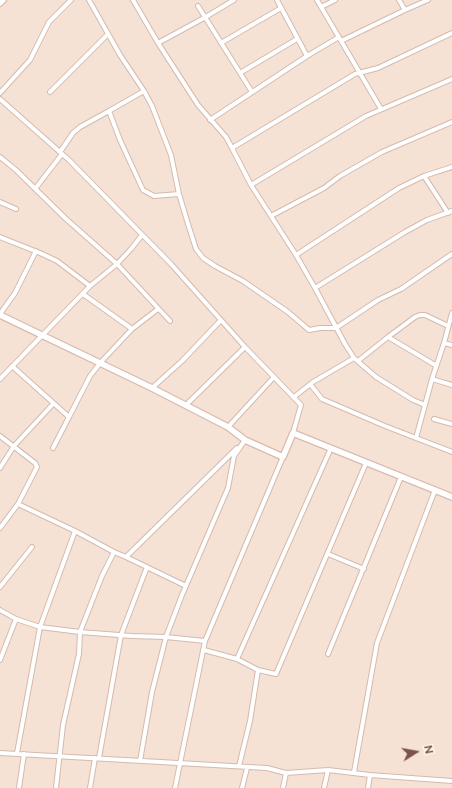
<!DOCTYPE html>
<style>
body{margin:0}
#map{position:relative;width:452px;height:788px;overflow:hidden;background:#fef2e6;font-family:Raleway,sans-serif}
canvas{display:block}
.north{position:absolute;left:396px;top:732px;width:40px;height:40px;-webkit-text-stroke:3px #fff6ee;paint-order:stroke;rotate:79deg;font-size:11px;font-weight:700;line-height:16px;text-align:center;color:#7a5349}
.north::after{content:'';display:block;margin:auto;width:14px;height:18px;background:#7a5349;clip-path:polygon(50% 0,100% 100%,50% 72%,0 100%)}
</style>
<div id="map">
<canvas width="452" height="788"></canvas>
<div class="north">N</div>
</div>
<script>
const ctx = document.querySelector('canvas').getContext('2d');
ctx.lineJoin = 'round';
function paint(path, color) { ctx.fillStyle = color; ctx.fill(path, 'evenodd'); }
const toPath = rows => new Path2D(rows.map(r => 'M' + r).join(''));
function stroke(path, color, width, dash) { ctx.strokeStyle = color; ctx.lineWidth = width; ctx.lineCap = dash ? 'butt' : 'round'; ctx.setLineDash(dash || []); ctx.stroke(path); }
paint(toPath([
 [0,0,452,0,452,788,0,788]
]), '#f6e2d4');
const street = toPath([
 [89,0,120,55,144,91,152,106,171,155,179,194,188,224,196,249,203,258,215,266,243,281,288,312,309,330,320,328,336,328,378,300,401,289,452,254],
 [133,0,158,43,198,105,226,137,232,148,251,185,296,255,315,288,345,344,354,358,376,377,413,400,425,405,432,379,452,385],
 [277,0,307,56],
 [317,0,381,109],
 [399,0,405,10],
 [198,6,252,92],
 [321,7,335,0],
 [341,41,405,10,428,0],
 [158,43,204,18,234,0],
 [221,43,281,8],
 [240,73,297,39],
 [144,91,109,111,120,140,143,190,154,196,179,194],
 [50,92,108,34],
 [0,93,30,60,49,22,71,0],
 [0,99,69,160,171,264,245,347,301,405,293,433],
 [210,120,307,56,339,37],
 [232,148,355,74,378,68,452,33],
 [60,152,73,133,80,127,109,111],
 [0,157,16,170,65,218,117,264,170,321],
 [424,176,448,213],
 [251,185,366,116,452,79],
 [35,189,62,154],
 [0,202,16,209],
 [271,216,324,188,340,176,382,152,452,122],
 [0,237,40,253,57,261,90,286],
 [296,255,399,188,424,176,452,167],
 [315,288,405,232,427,220,452,211],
 [83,294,132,329],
 [0,314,15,293,36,251],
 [388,337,435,365],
 [444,343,452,345],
 [358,361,388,337,415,317,420,315,425,315,448,326],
 [12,366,69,417,53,448],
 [0,379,90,286,117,264,131,249,142,235],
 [432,379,444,343,452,313],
 [310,384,322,399,385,426,452,452],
 [152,388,182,361,221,320],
 [294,397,313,382,354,358],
 [186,405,245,347],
 [69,417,90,376,101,362,132,329,158,309],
 [434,419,452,424],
 [228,427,274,377],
 [0,436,35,463,37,467,18,504,0,528],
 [416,438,425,405],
 [0,468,14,446,53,404],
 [18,504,75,531,114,552,126,557,186,586],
 [328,554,364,569],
 [126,557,237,448],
 [0,587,32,547],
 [0,610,16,619,40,627,80,632,132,636,166,637,205,641],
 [204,650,237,659,258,670,276,674,366,463],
 [328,654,401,477],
 [237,659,331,448],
 [0,660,16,619],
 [0,753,267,768,286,773,328,770,370,775,452,781],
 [17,753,40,627,75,531],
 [99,758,121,635,147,567],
 [140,761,152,692,166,637,182,595,228,488,234,456,245,440],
 [239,766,250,721,258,670],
 [354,772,377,643,435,490],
 [19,788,24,754],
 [56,788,63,725,79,654,80,632,102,576,114,552],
 [90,788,95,758],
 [175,788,205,641,283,457],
 [242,788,247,768],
 [283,788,286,773],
 [324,788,328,770],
 [368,788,370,775]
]);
const secondary = toPath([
 [0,3,3,0],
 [0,315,152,388,228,427,245,440,283,457,293,433,452,497]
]);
stroke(street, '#d4baae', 6);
stroke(secondary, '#d9baad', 8);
stroke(street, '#fff', 4);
stroke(secondary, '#fff', 5.5);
</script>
